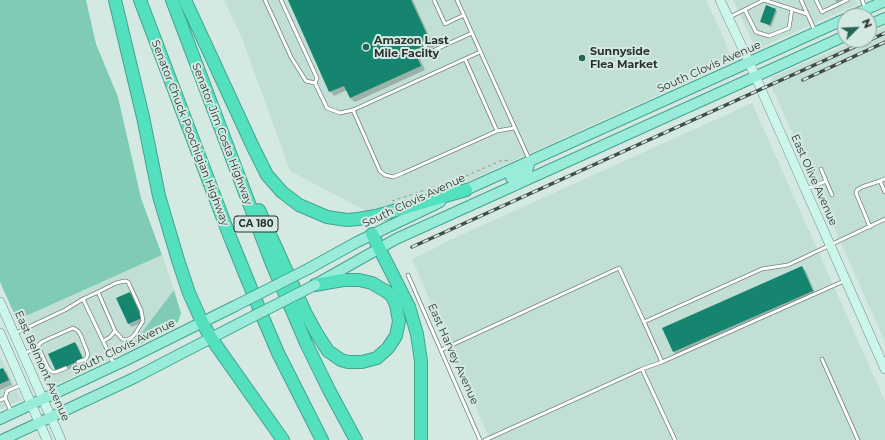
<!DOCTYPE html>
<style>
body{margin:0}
#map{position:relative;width:885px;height:440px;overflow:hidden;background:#d5e9e3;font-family:Montserrat,sans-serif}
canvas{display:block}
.north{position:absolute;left:837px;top:8px;width:40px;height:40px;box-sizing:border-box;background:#d5e9e3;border:1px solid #91a09b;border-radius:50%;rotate:66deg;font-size:11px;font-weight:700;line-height:16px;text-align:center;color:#2a322f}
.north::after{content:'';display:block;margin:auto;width:14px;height:18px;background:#226555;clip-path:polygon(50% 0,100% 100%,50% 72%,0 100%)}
</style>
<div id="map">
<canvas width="885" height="440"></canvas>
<div class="north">N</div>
</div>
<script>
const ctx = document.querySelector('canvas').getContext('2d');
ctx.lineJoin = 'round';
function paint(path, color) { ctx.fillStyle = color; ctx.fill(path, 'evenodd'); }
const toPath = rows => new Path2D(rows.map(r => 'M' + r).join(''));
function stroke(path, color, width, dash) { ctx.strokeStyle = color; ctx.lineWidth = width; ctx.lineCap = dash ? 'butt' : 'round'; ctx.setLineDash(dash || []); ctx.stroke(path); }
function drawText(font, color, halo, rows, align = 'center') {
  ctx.font = font + ' Montserrat,sans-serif'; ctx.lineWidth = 4; ctx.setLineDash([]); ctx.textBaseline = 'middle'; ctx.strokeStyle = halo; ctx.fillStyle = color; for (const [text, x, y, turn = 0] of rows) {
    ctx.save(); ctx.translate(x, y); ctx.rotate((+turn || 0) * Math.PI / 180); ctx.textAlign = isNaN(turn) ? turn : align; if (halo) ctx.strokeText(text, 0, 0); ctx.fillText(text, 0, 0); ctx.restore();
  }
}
paint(toPath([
 [224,0,706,0,721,32,733,61,462,184,368,212,290,171,242,38],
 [733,0,856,0,858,4,762,47,753,43],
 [885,27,885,342,770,83,772,77,857,40,869,40,869,35],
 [752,103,885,401,885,440,490,440,412,259,435,248,441,244],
 [162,255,174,290,133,344,134,348,49,388,48,387,17,320],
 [0,355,22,400,0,409]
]), '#c2dfd6');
paint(toPath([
 [0,0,86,0,96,44,118,97,141,198,162,255,17,320,0,282],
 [174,290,181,313,178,322,134,348,133,344]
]), '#7fcbb6');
paint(toPath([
 [289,0,413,0,434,47,418,54,425,70,355,102,350,98,347,90,334,96,330,91],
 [835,0,850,0,839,5],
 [776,10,777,12,771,27,761,21],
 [802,267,806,271,816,295,678,356,674,352,663,329],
 [130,293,133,296,144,321,132,327,129,324,117,298],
 [75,343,78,346,85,362,60,373,57,370],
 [3,369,7,373,12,385,0,390,0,370]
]), '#0003');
paint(toPath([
 [288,0,411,0,431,43,414,50,421,66,350,98,344,86,329,92],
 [766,5,776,9,770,25,760,22],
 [802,266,813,291,673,352,662,328],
 [130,292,142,318,128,324,116,298],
 [75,342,83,359,56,371,48,354],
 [3,368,9,380,0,384,0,369]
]), '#15856f');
const lane = toPath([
 [265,0,291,57,306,81,315,83,317,78,281,0],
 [434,0,445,24,464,15],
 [457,0,529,159],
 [801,0,815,31],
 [816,0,822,12,847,0],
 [862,0,865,7],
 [745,10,756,32,769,36,789,28,792,9],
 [730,17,764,0,807,14],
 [424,43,428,53,472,33],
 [465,59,497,131,403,173,393,177,385,175,380,171,353,110,480,52],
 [315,83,327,108,340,113,353,110],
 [497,131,514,128],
 [821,169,826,181],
 [885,179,880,181,885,192],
 [807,189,826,181,832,195],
 [870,227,856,193,857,190,862,187,880,181],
 [408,275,480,440],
 [844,281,662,362,644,322,762,269,788,265,885,219],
 [98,292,116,283,125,281,128,282,130,286,141,310,143,321,135,334,131,338,126,340,122,339,115,331],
 [83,299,103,341],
 [16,333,65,310,83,299,98,292,115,331,110,337,103,341,114,364],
 [38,346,48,368,52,372,56,372,66,368],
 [441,350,619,268,644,322],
 [25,353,34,349,42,342,48,339,73,328,78,331,81,336,88,354,86,359,78,362],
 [822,359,858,440],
 [662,362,642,369,675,440],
 [5,398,7,391,21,385],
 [0,400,5,398,11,411],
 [485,440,642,369]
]);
const secondary = toPath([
 [720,0,749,62,885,369],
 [0,302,61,440],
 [0,333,47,440]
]);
const primary = toPath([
 [851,16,885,1],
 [869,25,885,18],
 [511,178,527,171,530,161],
 [459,193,845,19],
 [308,269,357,242,440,202],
 [318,283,396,239,845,36],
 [0,419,124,361,235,306],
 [2,440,134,378,242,322]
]);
const highway = toPath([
 [115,0,143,117,159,196,178,260,189,293,202,322,211,338,283,440],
 [140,0,230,237,261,313,278,353,322,440],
 [172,0,272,264,306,343,329,390,356,440],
 [185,0,253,147,267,175,282,192,299,205,327,217,347,220,358,219,376,216,466,190],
 [259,210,305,312,317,334,328,351,341,360,348,362,362,362,377,358,388,348,396,336,399,321,396,305,392,296,387,292,372,283,359,280,343,280,315,285],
 [372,234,409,307,417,334,421,361,421,440]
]);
stroke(lane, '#738680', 4.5);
stroke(secondary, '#738680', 10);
stroke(primary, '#45a38d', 12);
stroke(highway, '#45a38d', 14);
stroke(toPath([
 [392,201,464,177,500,161,511,160]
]), '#8d9c97', 1, [3, 3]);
stroke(lane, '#fff', 3);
stroke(secondary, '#cbf6ec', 9);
stroke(primary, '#98ecd9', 10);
stroke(highway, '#53e0bf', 12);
const rail = toPath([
 [803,80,885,42],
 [412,247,885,33]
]);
stroke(rail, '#424c49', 3.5);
stroke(rail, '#d5e9e3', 2, [6]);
const primaryBridge = toPath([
 [235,306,308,269],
 [242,322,315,285]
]);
stroke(primaryBridge, '#45a38d', 12, []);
stroke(primaryBridge, '#98ecd9', 10);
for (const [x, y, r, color] of [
 [366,47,4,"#226555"],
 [582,58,4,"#226555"]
]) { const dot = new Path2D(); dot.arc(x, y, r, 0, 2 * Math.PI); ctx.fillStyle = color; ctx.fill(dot); stroke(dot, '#d5e9e3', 1.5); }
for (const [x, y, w] of [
 [256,224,44]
]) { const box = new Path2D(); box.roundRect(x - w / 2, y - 8, w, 16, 3); ctx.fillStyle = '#d5e9e3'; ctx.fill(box); stroke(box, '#2a322f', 1); }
drawText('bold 10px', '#2a322f', null, [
 ["CA 180",256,224]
]);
drawText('bold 11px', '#2a322f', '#d5e9e3', [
 ["Amazon Last",374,41],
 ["Mile Facilty",374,54],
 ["Sunnyside",590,52],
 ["Flea Market",590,65]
], 'left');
drawText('11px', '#2a322f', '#d5e9e3', [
 ["South Clovis Avenue",709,67,-24],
 ["Senator Chuck Poochigian Highway",190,133,69],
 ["Senator Jim Costa Highway",222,134,69],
 ["East Olive Avenue",814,180,66],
 ["South Clovis Avenue",414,201,-25],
 ["South Clovis Avenue",124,347,-26],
 ["East Harvey Avenue",453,354,66],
 ["East Belmont Avenue",42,366,66]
]);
</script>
